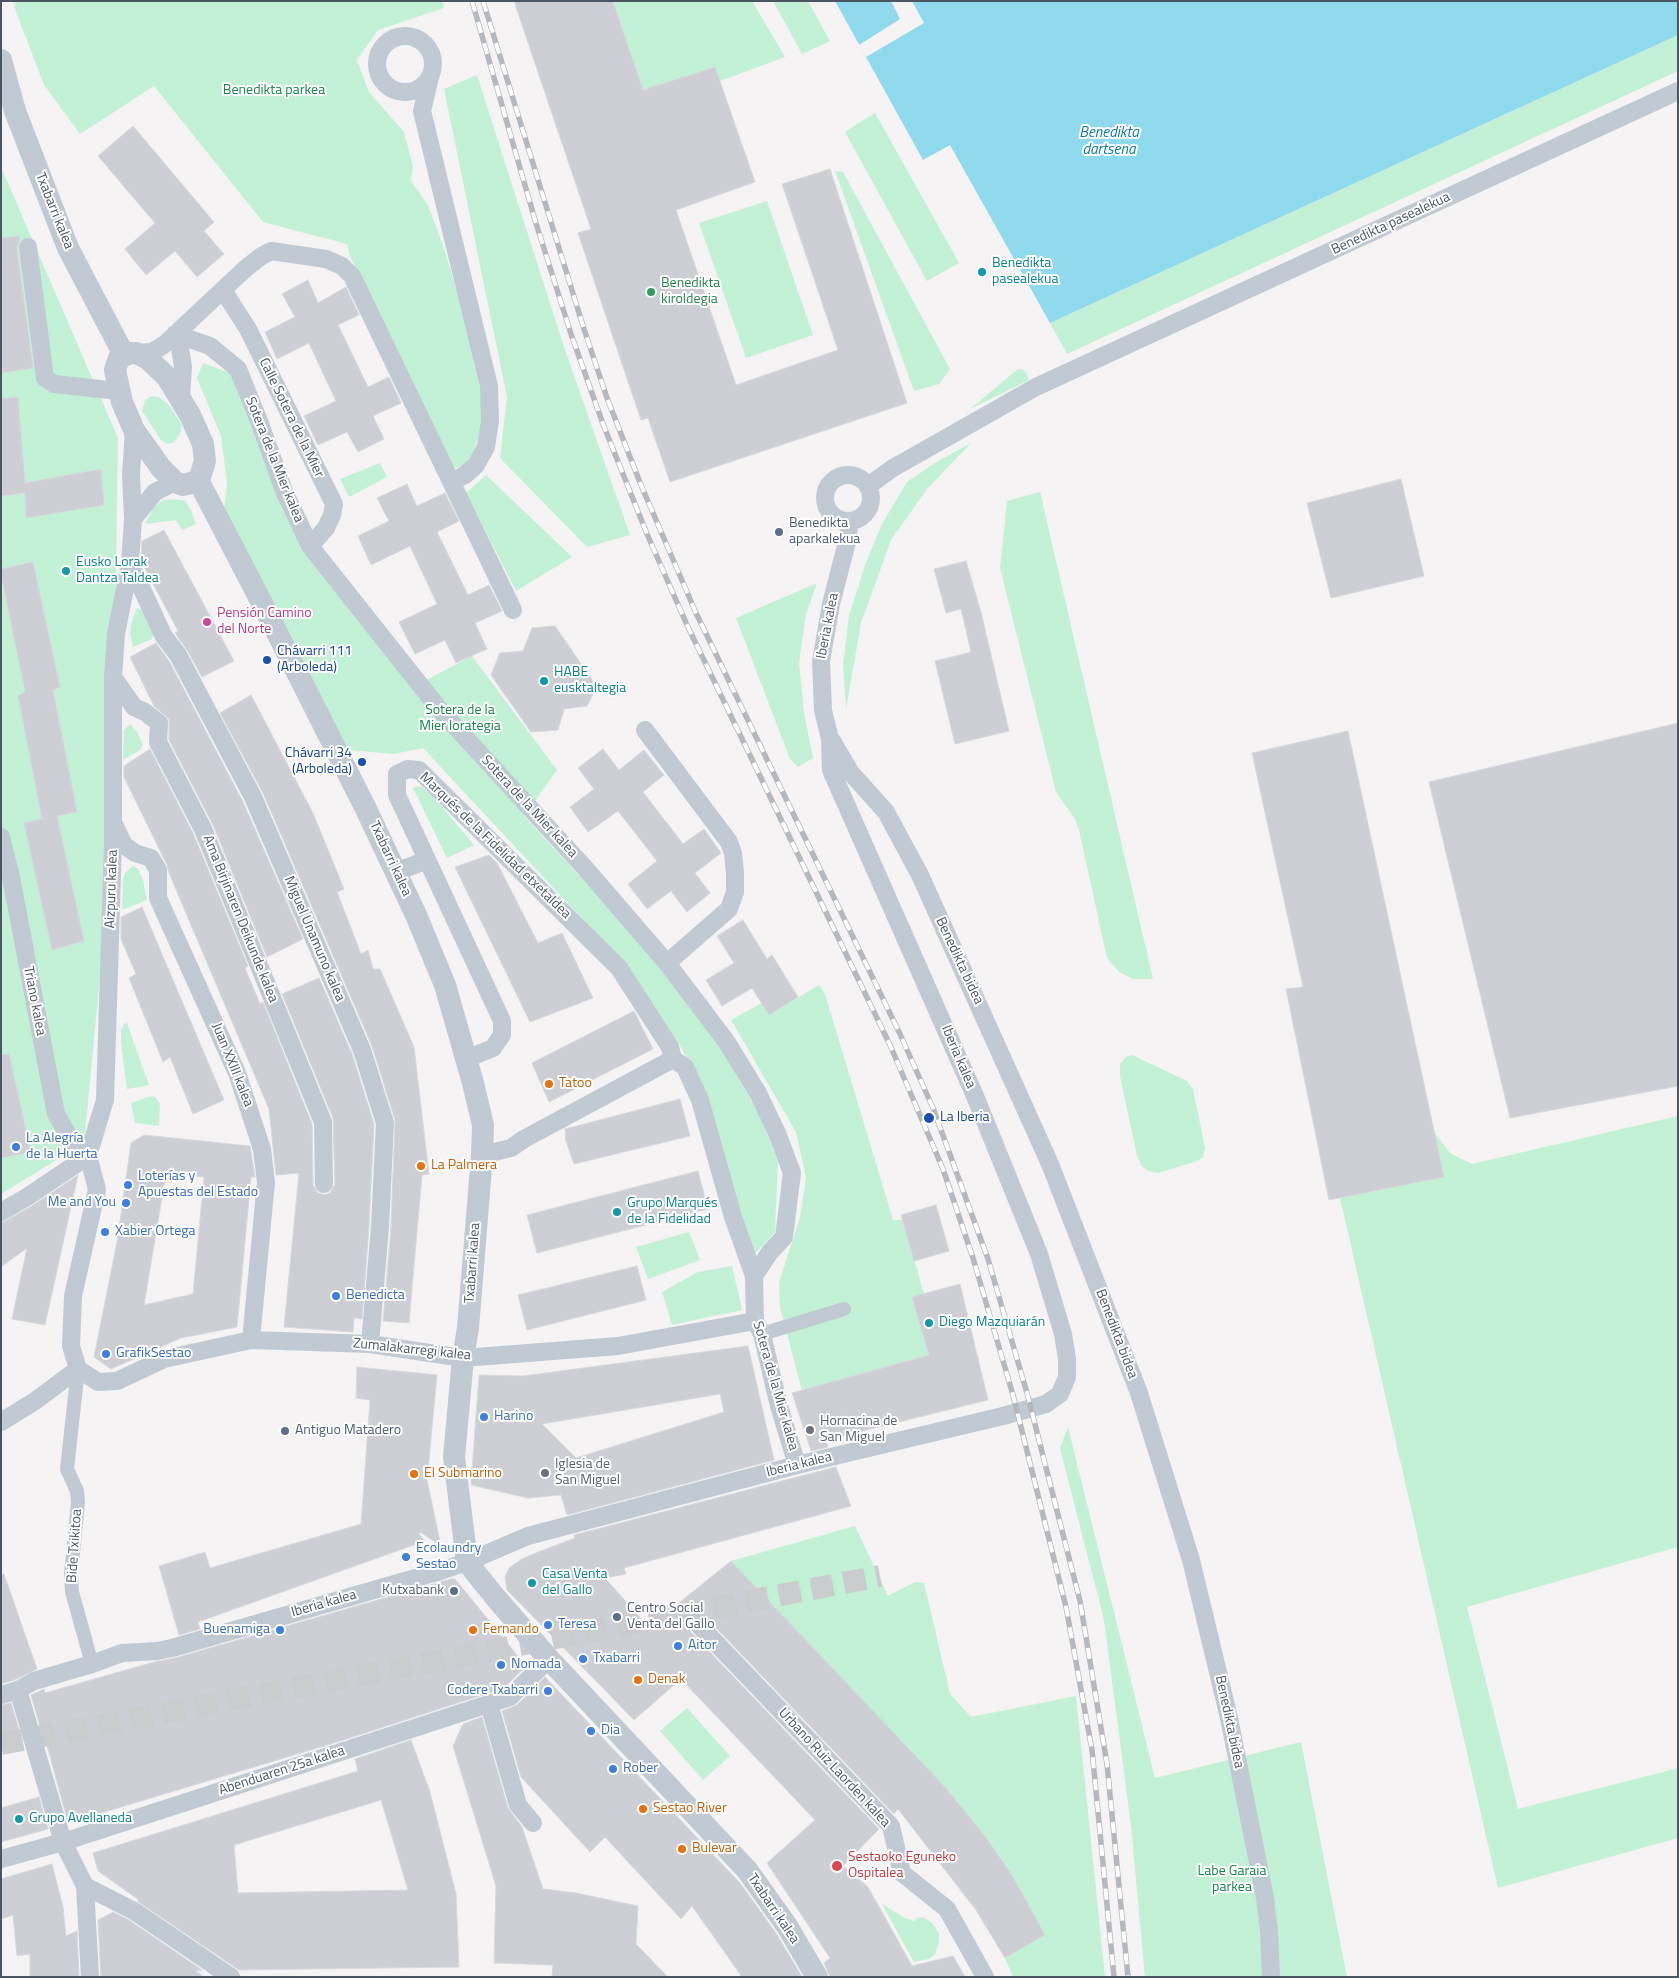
<!DOCTYPE html>
<meta charset="utf-8">
<style>
body{margin:0}
#map{position:relative;width:1679px;height:1978px;overflow:hidden;background:#f5f3f3;font-family:"Titillium Web",sans-serif}
canvas{display:block}
.frame{position:absolute;inset:0;border:2px solid #4a5661;pointer-events:none}
</style>
<div id="map">
<canvas width="1679" height="1978"></canvas>
<div class="frame"></div>
</div>
<script>
const ctx = document.querySelector('canvas').getContext('2d');
ctx.lineJoin = 'round';
function paint(path, color) { ctx.fillStyle = color; ctx.fill(path, 'evenodd'); }
const toPath = rows => new Path2D(rows.map(r => 'M' + r).join(''));
function stroke(path, color, width, dash) { ctx.strokeStyle = color; ctx.lineWidth = width; ctx.lineCap = dash ? 'butt' : 'round'; ctx.setLineDash(dash || []); ctx.stroke(path); }
function drawText(font, color, halo, rows, align = 'center') {
  ctx.font = font + ' "Titillium Web",sans-serif'; ctx.lineWidth = 4; ctx.setLineDash([]); ctx.textBaseline = 'middle'; ctx.strokeStyle = halo; ctx.fillStyle = color; for (const [text, x, y, turn = 0] of rows) {
    ctx.save(); ctx.translate(x, y); ctx.rotate((+turn || 0) * Math.PI / 180); ctx.textAlign = isNaN(turn) ? turn : align; if (halo) ctx.strokeText(text, 0, 0); ctx.fillText(text, 0, 0); ctx.restore();
  }
}
paint(toPath([
 [14,1,443,1,444,8,378,30,357,60,369,92,404,132,413,166,411,181,428,205,445,251,462,310,480,388,482,418,481,430,472,456,459,469,452,465,350,256,347,244,263,222,154,86,80,134,44,85,15,9],
 [613,1,752,1,785,57,720,81,643,90],
 [773,1,808,1,830,41,802,54],
 [1678,35,1678,71,1067,354,1050,323],
 [477,75,564,347,630,535,587,547,500,458,507,397,444,89],
 [875,113,959,263,927,281,845,132],
 [1,167,118,438,112,821,113,842,84,1143,1,1194],
 [835,171,843,172,950,369,939,384,914,391],
 [767,201,813,335,746,358,699,223],
 [203,363,233,374,291,520,415,686,472,656,557,770,524,816,647,949,716,1041,761,1117,778,1162,775,1232,750,1259,683,1050,614,953,423,748,394,754,348,750,224,510,227,483,221,436,197,378],
 [1018,369,1022,369,1026,373,1029,380,970,409],
 [152,396,159,397,169,405,182,425,180,434,173,443,167,444,161,440,142,411,145,400],
 [971,443,927,489,891,540,861,623,846,709,843,665,849,616,865,565,882,524,907,482,935,463],
 [380,463,387,477,349,497,340,479],
 [486,475,572,557,516,591,466,493],
 [1040,492,1153,979,1133,979,1119,972,1107,958,1079,830,1075,819,1056,792,1000,568,1007,501],
 [174,499,185,501,191,510,196,524,182,530,176,520,145,524,154,507,163,500],
 [817,583,806,614,799,662,804,713,813,758,798,767,790,759,736,618],
 [137,608,142,610,153,633,152,639,133,647,130,634,131,624],
 [130,724,137,732,143,745,140,750,123,760,124,730],
 [417,786,422,787,432,795,474,845,447,858,413,788],
 [133,866,138,869,143,880,147,900,122,910,123,879,125,873],
 [819,985,825,994,893,1220,903,1220,924,1294,929,1355,802,1391,780,1307,779,1283,800,1217,806,1178,796,1132,731,1020,762,1003,769,1015],
 [127,1023,146,1077,149,1085,127,1089,121,1042,121,1031,124,1024],
 [1132,1055,1187,1081,1193,1089,1205,1148,1203,1157,1197,1161,1158,1173,1148,1171,1141,1165,1137,1156,1120,1076,1120,1064,1126,1057],
 [151,1096,155,1097,160,1104,159,1126,135,1123,131,1103],
 [1678,1116,1678,1547,1467,1607,1518,1809,1678,1768,1678,1838,1498,1888,1340,1198,1434,1132,1450,1153,1472,1164],
 [689,1232,700,1260,648,1279,636,1247],
 [732,1266,742,1310,672,1325,662,1292,698,1272],
 [1068,1427,1155,1778,1301,1742,1347,1977,1145,1977,1131,1826,1104,1620,1060,1448],
 [855,1526,888,1596,915,1582,924,1583,950,1694,971,1717,1076,1696,1105,1977,1013,1977,1005,1958,1045,1935,1012,1875,985,1836,951,1795,731,1561],
 [687,1708,730,1756,703,1780,660,1731],
 [882,1904,905,1918,914,1921,918,1917,925,1918,932,1923,939,1933,939,1942,935,1954,929,1959,914,1962]
]), '#c3f1d5');
paint(toPath([
 [835,1,1678,1,1678,35,1050,323,950,145,923,160]
]), '#90daee');
paint(toPath([
 [891,1,912,1,924,23,866,57,859,45,900,19]
]), '#f5f3f3');
const building = toPath([
 [514,1,613,1,643,90,715,67,755,182,676,210,736,385,838,350,782,184,830,169,907,403,670,482,648,418,641,420,578,233,591,229,514,1],
 [133,126,214,222,204,231,224,254,197,277,175,251,146,275,125,249,155,223,98,156,133,126],
 [20,236,17,248,33,368,3,373,1,361,1,238,20,236],
 [308,280,318,303,346,287,359,315,338,325,368,387,389,377,401,403,373,416,384,439,358,452,347,432,318,445,304,416,336,401,309,343,277,359,265,332,295,317,282,294,308,280],
 [18,397,25,483,101,469,104,505,26,518,25,493,1,496,1,399,18,397],
 [1401,479,1424,576,1331,598,1307,503,1401,479],
 [407,484,417,506,445,493,459,521,437,532,468,595,489,585,502,611,475,623,487,649,456,663,445,640,415,654,399,622,437,604,410,546,371,565,358,536,389,521,377,498,407,484],
 [164,530,234,661,202,677,187,650,175,633,178,631,141,561,142,541,164,530],
 [966,561,981,612,1009,731,955,744,935,661,971,652,961,609,946,613,934,569,966,561],
 [33,562,60,687,53,690,77,812,57,816,84,941,52,950,24,823,45,818,42,819,18,696,25,692,1,574,1,569,33,562],
 [555,626,597,687,587,706,564,709,558,730,531,732,491,675,500,653,523,651,532,628,555,626],
 [156,643,169,661,243,802,303,939,267,957,213,825,169,740,169,719,154,706,130,657,156,643],
 [251,695,313,813,344,889,337,892,361,954,368,950,373,969,380,969,414,1047,429,1174,422,1175,409,1323,383,1321,391,1228,395,1120,372,1046,263,793,220,713,251,695],
 [1678,723,1678,1086,1510,1118,1429,782,1678,723],
 [1348,731,1444,1177,1329,1200,1286,989,1303,987,1252,753,1348,731],
 [150,749,193,833,248,966,245,968,260,1004,263,1002,312,1124,313,1185,318,1193,324,1195,330,1193,335,1184,333,1118,282,994,319,978,352,1054,374,1124,369,1226,362,1319,354,1318,353,1332,284,1327,299,1173,276,1175,269,1109,169,873,167,865,124,777,124,766,150,749],
 [603,749,619,770,644,750,664,775,643,792,683,844,704,829,721,853,695,873,710,893,687,912,671,891,647,909,628,884,657,861,618,811,588,832,570,807,594,789,578,768,603,749],
 [489,855,497,863,538,943,562,933,593,998,530,1022,455,867,489,855],
 [142,907,224,1100,193,1114,170,1057,163,1062,129,978,136,974,121,939,121,917,142,907],
 [743,920,767,959,772,955,798,997,769,1015,752,988,722,1006,706,980,734,963,717,936,743,920],
 [634,1011,653,1049,549,1102,532,1063,634,1011],
 [9,1054,31,1152,1,1158,1,1055,9,1054],
 [680,1099,690,1136,574,1164,566,1141,565,1129,680,1099],
 [144,1135,250,1146,255,1177,251,1177,237,1327,181,1338,111,1369,94,1357,117,1242,131,1143,144,1135],
 [166,1173,204,1177,193,1294,144,1305,166,1173],
 [698,1171,708,1209,537,1253,527,1215,698,1171],
 [78,1175,45,1325,12,1319,27,1248,1,1267,1,1223,32,1206,78,1175],
 [936,1205,949,1251,914,1261,901,1215,936,1205],
 [637,1266,646,1300,527,1330,518,1295,637,1266],
 [960,1284,988,1400,826,1440,828,1447,811,1451,792,1393,929,1355,912,1297,960,1284],
 [748,1346,774,1460,567,1515,561,1495,528,1498,471,1485,479,1375,523,1376,748,1346],
 [720,1394,724,1412,576,1458,542,1424,720,1394],
 [357,1367,437,1375,427,1480,441,1546,420,1532,419,1534,425,1541,198,1622,200,1629,179,1635,159,1566,205,1552,210,1568,361,1524,370,1400,356,1398,357,1367],
 [836,1467,851,1506,624,1568,626,1574,605,1578,651,1630,675,1606,731,1561,945,1787,985,1836,1012,1875,1045,1935,1005,1958,976,1910,898,1809,894,1814,701,1612,691,1609,685,1612,683,1621,685,1626,879,1829,843,1866,868,1887,912,1966,953,1956,965,1977,830,1977,824,1963,830,1958,767,1863,815,1820,681,1679,634,1720,507,1590,505,1577,509,1568,522,1559,538,1552,575,1538,574,1535,836,1467],
 [4,1574,37,1669,14,1680,1,1684,1,1575,4,1574],
 [451,1579,455,1579,526,1666,504,1688,334,1743,68,1823,44,1734,42,1734,31,1695,44,1689,45,1693,154,1662,175,1658,451,1579],
 [545,1677,740,1883,776,1933,802,1977,742,1977,692,1906,681,1919,605,1837,590,1852,521,1777,502,1711,517,1705,545,1677],
 [11,1703,22,1740,1,1747,1,1705,11,1703],
 [482,1717,508,1808,522,1827,543,1889,576,1893,638,1906,636,1944,668,1977,552,1977,553,1965,494,1963,496,1886,453,1746,463,1724,482,1717],
 [411,1740,430,1792,456,1894,459,1967,239,1970,137,1901,139,1900,98,1871,93,1853,358,1771,355,1759,411,1740],
 [381,1800,408,1890,238,1893,234,1845,381,1800],
 [39,1797,48,1829,1,1842,1,1808,39,1797],
 [52,1864,63,1907,66,1936,77,1931,79,1977,30,1977,30,1954,17,1956,13,1915,1,1919,1,1879,52,1864],
 [113,1912,129,1920,202,1970,196,1971,204,1977,101,1977,98,1920,113,1912]
]);
paint(building, '#cdcfd5');
stroke(building, '#d7d9de', 1);
stroke(toPath([
 [1,1744,880,1576]
]), '#caccce', 22, [22, 11]);
stroke(toPath([
 [762,1334,844,1309],
 [78,1369,67,1469,77,1491,78,1502,71,1574,72,1592,92,1664]
]), '#c1cad2', 14);
stroke(toPath([
 '377 64a28 28 0 1 1 56 0a28 28 0 1 1-56 0Z',
 [430,77,422,111,489,386,490,421,486,447,476,465,465,475,451,482],
 [28,247,45,378,54,384,118,391],
 [223,290,248,329,334,504,332,515,326,528,310,546],
 [175,334,210,346,238,369,259,421,284,491,310,546,440,710,586,869,667,963,726,1041,758,1093,777,1133,792,1173,784,1237,770,1252,754,1276,755,1321,762,1334,779,1406,797,1465],
 [175,334,180,348,183,367,181,397],
 [136,353,152,352,165,344,245,269,260,257,271,251,326,259,342,266,352,276,513,610],
 '825 498a23 23 0 1 1 46 0a23 23 0 1 1-46 0Z',
 [868,486,893,468,1036,387,1678,91],
 [133,519,155,492,175,482],
 [130,563,163,635,178,655,253,797,362,1050,385,1123,380,1227,370,1344],
 [113,677,134,707,145,712,159,723,158,742,203,829,323,1122,324,1184],
 [645,730,729,842,733,853,735,873,735,892,729,909,667,963],
 [831,739,851,773,886,812,920,875,1050,1164,1139,1393,1191,1560,1229,1718,1265,1898,1269,1931,1271,1977],
 [115,826,124,845,135,853,151,858,158,870,158,898,237,1073,262,1149,266,1182,251,1340],
 [1,837,11,877,56,1114,70,1138,88,1156,97,1189,73,1296,71,1346,78,1369],
 [396,872,427,860],
 [466,1059,493,1048,502,1035,502,1021,397,795,397,774,408,769,419,770,619,968,670,1047,673,1059,685,1067,700,1100,733,1217,754,1276],
 [482,1155,511,1148,524,1139,673,1059],
 [1,1212,27,1197,88,1156,105,1100,113,842,113,677,116,634,130,563,133,519,131,474,134,430],
 [78,1369,98,1382,117,1381,164,1359,251,1340,370,1344,463,1358,618,1346,755,1321],
 [1,1422,35,1401,78,1369],
 [693,1619,891,1826,902,1873,947,1909,985,1977],
 [18,1690,63,1842,85,1886,90,1977],
 [1,1695,18,1690,34,1681,92,1664,122,1653,157,1651,172,1648,440,1571,467,1562,528,1536,797,1465,1003,1416,1046,1404,1060,1394,1067,1377,1067,1359,1063,1334,1039,1254,975,1096,831,770,830,739,823,710,821,661,831,604,847,542,850,521],
 [489,1704,518,1805,533,1823],
 [1,1859,63,1842,510,1697,549,1659],
 [85,1886,134,1911,231,1977]
]), '#c1cad2', 18);
stroke(toPath([
 [1,60,15,111,68,248,124,355],
 [130,353,136,353,148,359,167,377,190,415,203,444,205,461,200,477,195,482,183,485,175,482,161,468,134,430,122,402,115,370,119,358,130,353],
 [198,480,263,605,366,809,416,915,445,985,473,1083,483,1125,482,1155,468,1328,463,1358,454,1457,467,1562,495,1597,549,1659,747,1870,787,1926,817,1977]
]), '#c1cad2', 22);
const rail = toPath([
 [472,1,535,220,571,334,603,424,647,534,687,625,890,1045,943,1169,973,1258,1013,1395,1066,1607,1092,1750,1114,1977],
 [483,1,583,326,607,398,641,485,696,613,900,1034,933,1108,988,1259,1027,1393,1080,1601,1107,1764,1128,1977]
]);
stroke(rail, '#b5b8bd', 5.5);
stroke(rail, '#fff', 4, [11]);
for (const [x, y, r, color] of [
 [982,272,5,"#0f9aa8"],
 [651,292,5,"#2e9e5b"],
 [779,532,5,"#5c6f8a"],
 [66,571,5,"#0f9aa8"],
 [207,622,5,"#d1479c"],
 [267,660,5,"#1a4fb4"],
 [544,681,5,"#0f9aa8"],
 [362,762,5,"#1a4fb4"],
 [549,1084,5,"#e8710a"],
 [929,1118,6,"#1a4fb4"],
 [16,1147,5,"#3f7fe0"],
 [421,1166,5,"#e8710a"],
 [128,1185,5,"#3f7fe0"],
 [126,1203,5,"#3f7fe0"],
 [617,1212,5,"#0f9aa8"],
 [105,1232,5,"#3f7fe0"],
 [336,1296,5,"#3f7fe0"],
 [929,1323,5,"#0f9aa8"],
 [106,1354,5,"#3f7fe0"],
 [484,1417,5,"#3f7fe0"],
 [810,1430,5,"#6b7280"],
 [285,1431,5,"#5c6f8a"],
 [545,1473,5,"#6b7280"],
 [414,1474,5,"#e8710a"],
 [406,1557,5,"#3f7fe0"],
 [532,1583,5,"#0f9aa8"],
 [454,1591,5,"#5c6f8a"],
 [617,1617,5,"#5c6f8a"],
 [548,1625,5,"#3f7fe0"],
 [280,1630,5,"#3f7fe0"],
 [473,1630,5,"#e8710a"],
 [678,1646,5,"#3f7fe0"],
 [583,1659,5,"#3f7fe0"],
 [501,1665,5,"#3f7fe0"],
 [638,1680,5,"#e8710a"],
 [548,1691,5,"#3f7fe0"],
 [591,1731,5,"#3f7fe0"],
 [613,1769,5,"#3f7fe0"],
 [643,1809,5,"#e8710a"],
 [19,1819,5,"#0f9aa8"],
 [682,1849,5,"#e8710a"],
 [837,1866,6,"#e0444e"]
]) { const dot = new Path2D(); dot.arc(x, y, r, 0, 2 * Math.PI); ctx.fillStyle = color; ctx.fill(dot); stroke(dot, '#fff', 2); }
drawText('14px', '#17864f', '#fff', [
 ["Benedikta parkea",274,91],
 ["Sotera de la",460,711],
 ["Mier lorategia",460,727],
 ["Labe Garaia",1232,1872],
 ["parkea",1232,1888]
]);
drawText('14px', '#4a5661', '#fff', [
 ["Txabarri kalea",54,211,68],
 ["Benedikta pasealekua",1391,224,-25],
 ["Calle Sotera de la Mier",291,418,64],
 ["Sotera de la Mier kalea",274,460,68],
 ["Iberia kalea",828,626,-79],
 ["Sotera de la Mier kalea",529,807,47],
 ["Marqués de la Fidelidad etxetaldea",495,846,44],
 ["Txabarri kalea",390,859,65],
 ["Aizpuru kalea",112,889,-88],
 ["Ama Birjinaren Deikunde kalea",240,919,68],
 ["Miguel Unamuno kalea",314,939,67],
 ["Benedikta bidea",959,961,65],
 ["Triano kalea",34,1001,79],
 ["Iberia kalea",958,1057,67],
 ["Juan XXIII kalea",232,1065,68],
 ["Txabarri kalea",473,1263,-86],
 ["Benedikta bidea",1116,1334,69],
 ["Zumalakarregi kalea",412,1350,6],
 ["Sotera de la Mier kalea",775,1386,74],
 ["Iberia kalea",799,1465,-14],
 ["Bide Txikitoa",75,1546,-86],
 ["Iberia kalea",324,1604,-16],
 ["Benedikta bidea",1229,1722,78],
 ["Urbano Ruiz Laorden kalea",834,1768,47],
 ["Abenduaren 25a kalea",282,1771,-18],
 ["Txabarri kalea",773,1909,56]
]);
drawText('14px', '#0d838f', '#fff', [
 ["Benedikta",992,264],
 ["pasealekua",992,280],
 ["Eusko Lorak",76,563],
 ["Dantza Taldea",76,579],
 ["HABE",554,673],
 ["eusktaltegia",554,689],
 ["Grupo Marqués",627,1204],
 ["de la Fidelidad",627,1220],
 ["Diego Mazquiarán",939,1323],
 ["Casa Venta",542,1575],
 ["del Gallo",542,1591],
 ["Grupo Avellaneda",29,1819]
], 'left');
drawText('14px', '#27864d', '#fff', [
 ["Benedikta",661,284],
 ["kiroldegia",661,300]
], 'left');
drawText('14px', '#4e5e75', '#fff', [
 ["Benedikta",789,524],
 ["aparkalekua",789,540],
 ["Antiguo Matadero",295,1431],
 ["Kutxabank",444,1591,"right"],
 ["Centro Social",627,1609],
 ["Venta del Gallo",627,1625]
], 'left');
drawText('14px', '#b23c85', '#fff', [
 ["Pensión Camino",217,614],
 ["del Norte",217,630]
], 'left');
drawText('14px', '#164399', '#fff', [
 ["Chávarri 111",277,652],
 ["(Arboleda)",277,668],
 ["Chávarri 34",352,754,"right"],
 ["(Arboleda)",352,770,"right"],
 ["La Iberia",940,1118]
], 'left');
drawText('14px', '#c56008', '#fff', [
 ["Tatoo",559,1084],
 ["La Palmera",431,1166],
 ["El Submarino",424,1474],
 ["Fernando",483,1630],
 ["Denak",648,1680],
 ["Sestao River",653,1809],
 ["Bulevar",692,1849]
], 'left');
drawText('14px', '#366cbe', '#fff', [
 ["La Alegría",26,1139],
 ["de la Huerta",26,1155],
 ["Loterías y",138,1177],
 ["Apuestas del Estado",138,1193],
 ["Me and You",116,1203,"right"],
 ["Xabier Ortega",115,1232],
 ["Benedicta",346,1296],
 ["GrafikSestao",116,1354],
 ["Harino",494,1417],
 ["Ecolaundry",416,1549],
 ["Sestao",416,1565],
 ["Teresa",558,1625],
 ["Buenamiga",270,1630,"right"],
 ["Aitor",688,1646],
 ["Txabarri",593,1659],
 ["Nomada",511,1665],
 ["Codere Txabarri",538,1691,"right"],
 ["Dia",601,1731],
 ["Rober",623,1769]
], 'left');
drawText('14px', '#5b616d', '#fff', [
 ["Hornacina de",820,1422],
 ["San Miguel",820,1438],
 ["Iglesia de",555,1465],
 ["San Miguel",555,1481]
], 'left');
drawText('14px', '#be3a42', '#fff', [
 ["Sestaoko Eguneko",848,1858],
 ["Ospitalea",848,1874]
], 'left');
drawText('italic 15px', '#0c7c9b', '#fff', [
 ["Benedikta",1109,133],
 ["dartsena",1109,150]
]);
</script>
